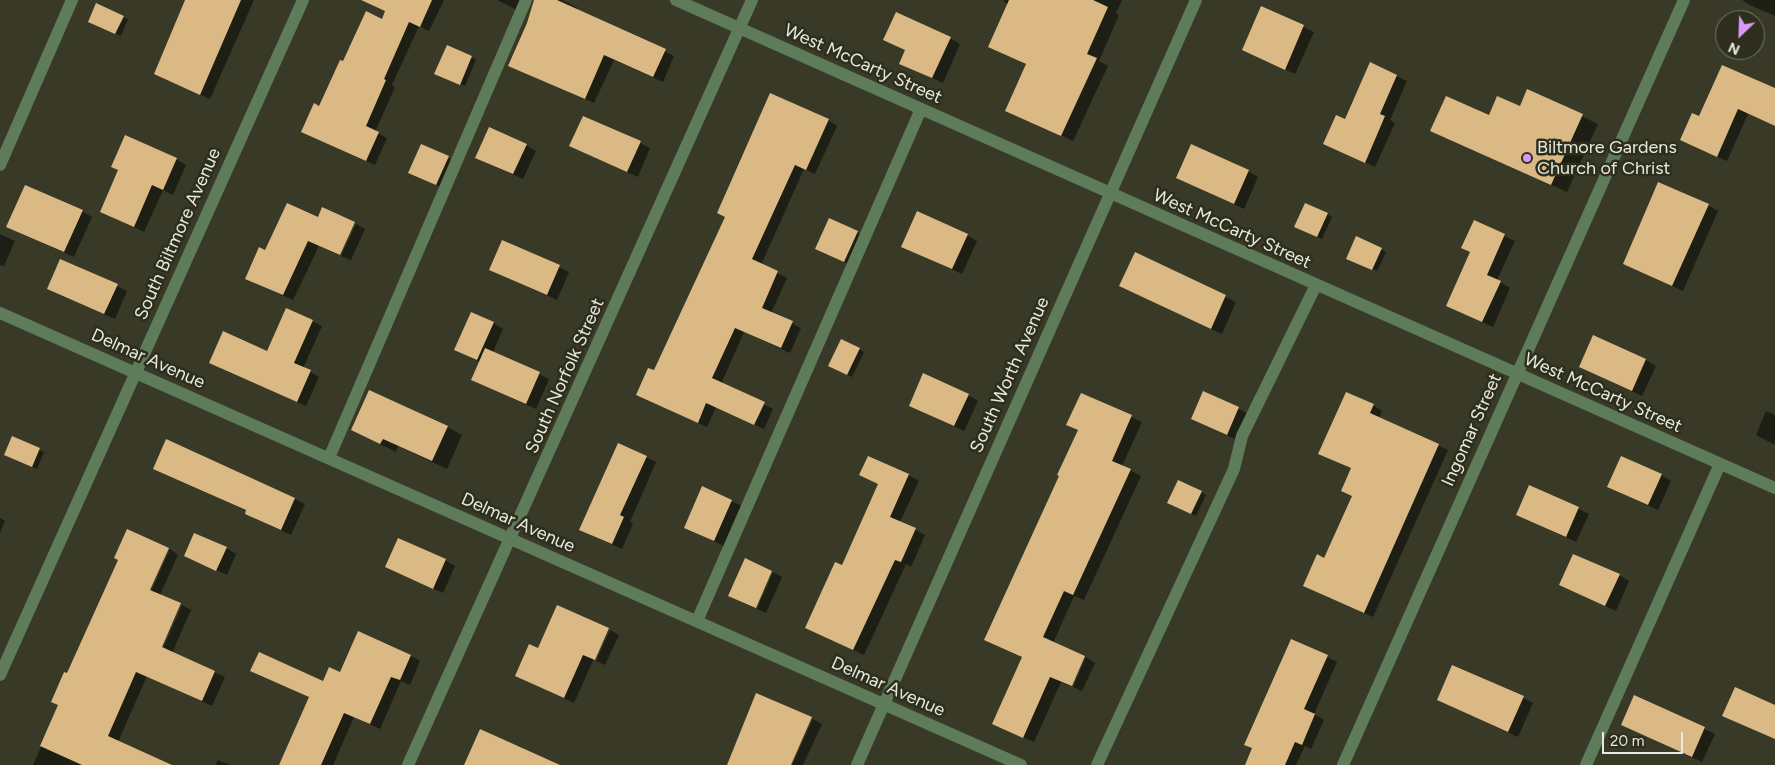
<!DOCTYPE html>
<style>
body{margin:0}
#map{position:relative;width:1775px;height:765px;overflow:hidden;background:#383926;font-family:Figtree,sans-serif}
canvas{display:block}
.north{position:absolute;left:1715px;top:10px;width:50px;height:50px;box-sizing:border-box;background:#2d2e1c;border:1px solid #78796a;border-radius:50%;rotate:204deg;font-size:14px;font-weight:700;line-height:20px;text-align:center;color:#e8e9de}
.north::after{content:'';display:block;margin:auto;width:18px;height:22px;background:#db99f5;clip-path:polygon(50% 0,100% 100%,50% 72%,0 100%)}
.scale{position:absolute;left:1602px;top:732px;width:81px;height:22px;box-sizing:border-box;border:2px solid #e8e9de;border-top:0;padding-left:6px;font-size:15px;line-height:18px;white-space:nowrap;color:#e8e9de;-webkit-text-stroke:4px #2d2e1c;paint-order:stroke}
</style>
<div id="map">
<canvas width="1775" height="765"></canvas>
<div class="north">N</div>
<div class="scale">20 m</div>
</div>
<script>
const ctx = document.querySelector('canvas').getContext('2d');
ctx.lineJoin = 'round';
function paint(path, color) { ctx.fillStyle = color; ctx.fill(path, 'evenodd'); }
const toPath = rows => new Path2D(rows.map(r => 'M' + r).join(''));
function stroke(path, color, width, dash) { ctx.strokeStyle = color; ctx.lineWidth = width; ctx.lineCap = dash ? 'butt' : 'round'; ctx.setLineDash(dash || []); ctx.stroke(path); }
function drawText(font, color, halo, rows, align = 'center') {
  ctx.font = font + ' Figtree,sans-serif'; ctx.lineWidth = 5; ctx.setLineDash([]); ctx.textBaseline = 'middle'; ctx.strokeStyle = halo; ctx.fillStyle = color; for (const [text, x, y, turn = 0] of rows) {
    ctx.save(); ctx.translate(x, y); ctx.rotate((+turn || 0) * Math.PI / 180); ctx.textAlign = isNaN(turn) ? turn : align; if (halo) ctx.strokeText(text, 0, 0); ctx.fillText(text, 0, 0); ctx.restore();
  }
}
paint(toPath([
 [186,0,254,0,210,99,155,74],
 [392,0,444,0,429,31,419,26,392,85,395,87,375,132,387,138,375,165,302,132,320,107,344,63,382,20],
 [497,0,530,0,523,13],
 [534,0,562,0,578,8,577,10,674,56,663,82,614,60,594,103,509,66,528,24],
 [1003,0,1122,0,1116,13,1119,15,1099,61,1108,66,1073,141,1007,110,1027,65,990,47,1008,5],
 [1742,0,1775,0,1775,16,1750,5],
 [1262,8,1314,32,1295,74,1243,50],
 [123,17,128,19,121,36,94,25],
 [950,38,960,44,943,83,900,63,906,50,885,40],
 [471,57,476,60,465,86,441,76],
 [1371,64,1407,81,1390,120,1395,123,1375,167,1325,144,1346,120],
 [1775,90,1775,126,1748,114,1727,161,1681,140,1700,118],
 [1528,91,1598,124,1567,192,1432,130,1520,107],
 [828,120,837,126,815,174,804,169,761,265,787,278,771,313,801,328,790,353,744,332,721,384,773,409,764,429,716,407,707,427,647,400,655,372,726,217],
 [640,143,650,148,638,177,571,146],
 [421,145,458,163,447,190,410,172],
 [526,145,536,151,523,179,487,163],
 [176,159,186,165,173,195,163,190,144,232,101,211,119,170],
 [1248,171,1258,177,1244,209,1186,181],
 [1708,205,1718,211,1683,291,1624,264],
 [82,211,92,217,74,257,18,232],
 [1327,214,1332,217,1322,239,1301,230],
 [319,218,353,222,339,255,319,246,293,300,257,284,266,252],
 [829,219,868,238,855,267,827,254],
 [1474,222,1515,241,1497,280,1510,288,1493,327,1448,306,1471,253,1463,248],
 [356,224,365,229,351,260,341,256],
 [0,234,15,241,4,266,0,265],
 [967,235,977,241,962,274,903,246],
 [503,241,569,272,557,300,501,275],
 [1381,249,1386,252,1377,271,1351,260],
 [1135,253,1236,302,1222,334,1184,316],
 [117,286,127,291,115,319,58,294],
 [286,309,322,326,303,368,319,377,306,406,220,368,267,352],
 [493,323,503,329,493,352,549,379,536,409,472,380,480,362,456,350],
 [859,349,864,352,852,377,834,369],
 [1646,360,1656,366,1642,396,1580,367],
 [1204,392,1249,414,1237,440,1192,419],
 [1082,394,1142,422,1122,466,1141,476,1084,600,1074,596,1053,643,1084,656,1070,686,1061,682,1034,742,1004,729,1023,658,986,640,1061,476,1079,431,1068,425],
 [968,395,978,401,964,431,910,406],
 [1373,405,1382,411,1379,418,1448,450,1373,617,1314,591,1325,559,1353,496,1352,469,1320,453],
 [1766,411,1775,415,1775,445,1756,435],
 [447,427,462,435,447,469,398,446,396,452,352,430],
 [13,438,44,452,37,469,10,457],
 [646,457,656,462,630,522,633,524,622,549,591,535],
 [154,468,295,499,305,504,291,535,256,519,246,513,247,511],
 [908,475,919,481,900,522,925,535,911,567,906,564,864,655,807,628],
 [1661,475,1671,481,1658,510,1618,492],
 [1530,487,1589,514,1576,542,1528,520],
 [703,488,742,506,724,546,685,528],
 [1201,492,1206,495,1196,516,1173,506],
 [0,518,5,521,0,533],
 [128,531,147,595,149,596,170,549,178,555,160,595,158,652,161,653,182,605,191,610,172,653,225,677,212,706,147,676,118,742,169,765,33,765,59,706,67,675,120,560],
 [226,548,236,554,227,575,185,556],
 [445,560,455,566,443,593,386,567],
 [773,572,782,577,766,613,757,609],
 [1619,575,1629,581,1616,611,1571,590],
 [607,629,574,703,516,676,539,650],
 [610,630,619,635,605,665,596,661],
 [1292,640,1337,662,1314,714,1324,720,1311,749,1305,746,1296,765,1246,765],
 [411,656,420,661,410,685,401,681,380,729,354,717,333,765,280,765,310,697,252,671,323,682,341,673],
 [1086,657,1095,663,1082,691,1073,687],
 [1635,697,1715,734,1702,762,1622,725],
 [1523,698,1533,703,1518,737,1438,700],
 [813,719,822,724,803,765,792,765],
 [218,760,230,765,215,765]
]), '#0007');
paint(toPath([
 [185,0,241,0,200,95,154,74],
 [361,0,432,0,420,27,409,22,384,79,386,80,366,126,379,132,366,161,301,132,314,103,319,106,340,60,343,61,366,11,382,19,385,11],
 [534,0,557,0,666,49,653,77,604,55,585,99,508,66,527,23],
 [1009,0,1093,0,1108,7,1087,54,1097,58,1061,136,1005,111,1026,64,988,47],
 [96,3,124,16,115,34,88,22],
 [1261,6,1304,25,1285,70,1242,50],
 [896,12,951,37,932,78,899,64,905,50,883,40],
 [447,45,472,56,460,85,434,74],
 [1370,62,1397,75,1380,114,1385,116,1365,163,1323,144,1336,115,1345,119],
 [1722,65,1775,88,1775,126,1738,109,1717,157,1680,140,1692,113,1699,116],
 [1527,89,1583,114,1551,185,1430,131,1446,96,1489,115,1497,96,1520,106],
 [770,93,829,119,806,170,795,165,752,259,778,271,762,308,793,321,781,348,735,328,712,378,765,402,754,425,706,403,698,423,636,395,648,368,654,370,725,217,717,213],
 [583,116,641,141,627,172,569,146],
 [489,127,527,144,513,174,475,158],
 [125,135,177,158,163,190,152,185,134,227,100,212,118,170,111,167],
 [421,144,449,156,436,185,408,173],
 [1191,144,1249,170,1234,204,1176,178],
 [1658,182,1709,204,1672,286,1623,264],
 [25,185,83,210,64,252,6,227],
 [287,203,318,217,322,207,355,222,340,255,308,241,283,295,245,279,259,247,265,250],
 [1305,203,1328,213,1317,237,1294,227],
 [917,211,968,234,952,269,901,247],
 [829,218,858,231,844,262,815,249],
 [1474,220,1505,234,1487,275,1501,281,1482,322,1446,306,1470,252,1461,248],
 [1356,236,1382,248,1372,270,1346,259],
 [502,240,560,265,547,295,489,270],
 [1135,252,1226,295,1211,329,1119,286],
 [60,259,118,284,104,314,47,289],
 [286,308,313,320,294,363,311,370,297,402,209,363,223,331,267,351],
 [471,312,494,322,477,360,454,350],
 [1593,335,1646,359,1632,391,1579,367],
 [841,339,860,348,847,375,828,366],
 [485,348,540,372,526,404,471,380],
 [923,373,969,394,954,426,909,406],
 [369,390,448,426,432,461,383,439,380,444,351,430],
 [1203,391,1239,407,1227,435,1191,419],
 [1346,392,1374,404,1370,413,1439,444,1364,613,1303,586,1317,554,1324,558,1352,496,1341,491,1351,468,1318,454],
 [1081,393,1132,415,1112,461,1131,469,1073,595,1064,591,1043,637,1085,656,1072,686,1050,677,1023,738,992,724,1022,657,984,640,1059,476,1057,475,1078,430,1066,425],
 [12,436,40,448,32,467,4,455],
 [166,439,295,498,281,530,245,514,246,510,153,469],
 [618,443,647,456,620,515,624,517,612,544,579,530],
 [868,456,909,474,890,517,916,528,901,562,895,560,853,650,805,628,835,562,842,565,878,484,859,475],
 [1621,456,1662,474,1648,505,1607,487],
 [1178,480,1202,491,1191,514,1167,503],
 [1529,485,1579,507,1566,537,1516,515],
 [702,486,732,500,714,541,684,528],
 [127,529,169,548,150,590,181,603,162,647,215,671,202,701,136,672,108,736,172,765,82,765,40,746,58,705,51,702,64,672,67,673,118,560,114,558],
 [194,533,227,547,216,571,184,556],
 [398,538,446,559,433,589,385,567],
 [1573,554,1620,574,1605,606,1559,585],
 [745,558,772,571,756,608,728,596],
 [557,605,609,628,595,660,583,655,564,698,515,676,529,644,538,648],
 [358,631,411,655,400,680,391,677,370,724,344,713,321,765,279,765,309,697,250,671,259,652,323,681,329,667,340,672],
 [1291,639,1328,655,1304,709,1315,714,1302,745,1295,742,1285,765,1245,765,1252,748,1244,745],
 [1452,665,1524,696,1508,732,1437,700],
 [1735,687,1775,705,1775,739,1722,716],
 [756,693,812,717,791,765,727,765],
 [1634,695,1705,727,1692,757,1621,725],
 [480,729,560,765,464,765]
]), '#dab984');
stroke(toPath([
 [676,0,1775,488],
 [0,165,72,0],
 [0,313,1021,765],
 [329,458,526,0],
 [697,621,921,109],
 [0,675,303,0],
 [408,765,752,0],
 [857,765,1196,0],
 [1097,765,1234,469,1242,436,1316,285],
 [1343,765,1684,0],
 [1586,765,1720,464]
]), '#5e7c5a', 12);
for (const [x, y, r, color] of [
 [1527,158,5,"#db99f5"]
]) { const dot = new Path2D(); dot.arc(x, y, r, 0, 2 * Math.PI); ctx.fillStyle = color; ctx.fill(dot); stroke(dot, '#2d2e1c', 2); }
drawText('18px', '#e8e9de', '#2d2e1c', [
 ["West McCarty Street",863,64,24],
 ["West McCarty Street",1232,229,24],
 ["South Biltmore Avenue",178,234,-66],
 ["Delmar Avenue",148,359,24],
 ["South Worth Avenue",1010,375,-66],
 ["South Norfolk Street",565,376,-66],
 ["West McCarty Street",1603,393,24],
 ["Ingomar Street",1472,430,-66],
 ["Delmar Avenue",518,523,24],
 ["Delmar Avenue",888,687,24]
]);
drawText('18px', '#e8e9de', '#2d2e1c', [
 ["Biltmore Gardens",1537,148],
 ["Church of Christ",1537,169]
], 'left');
</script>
